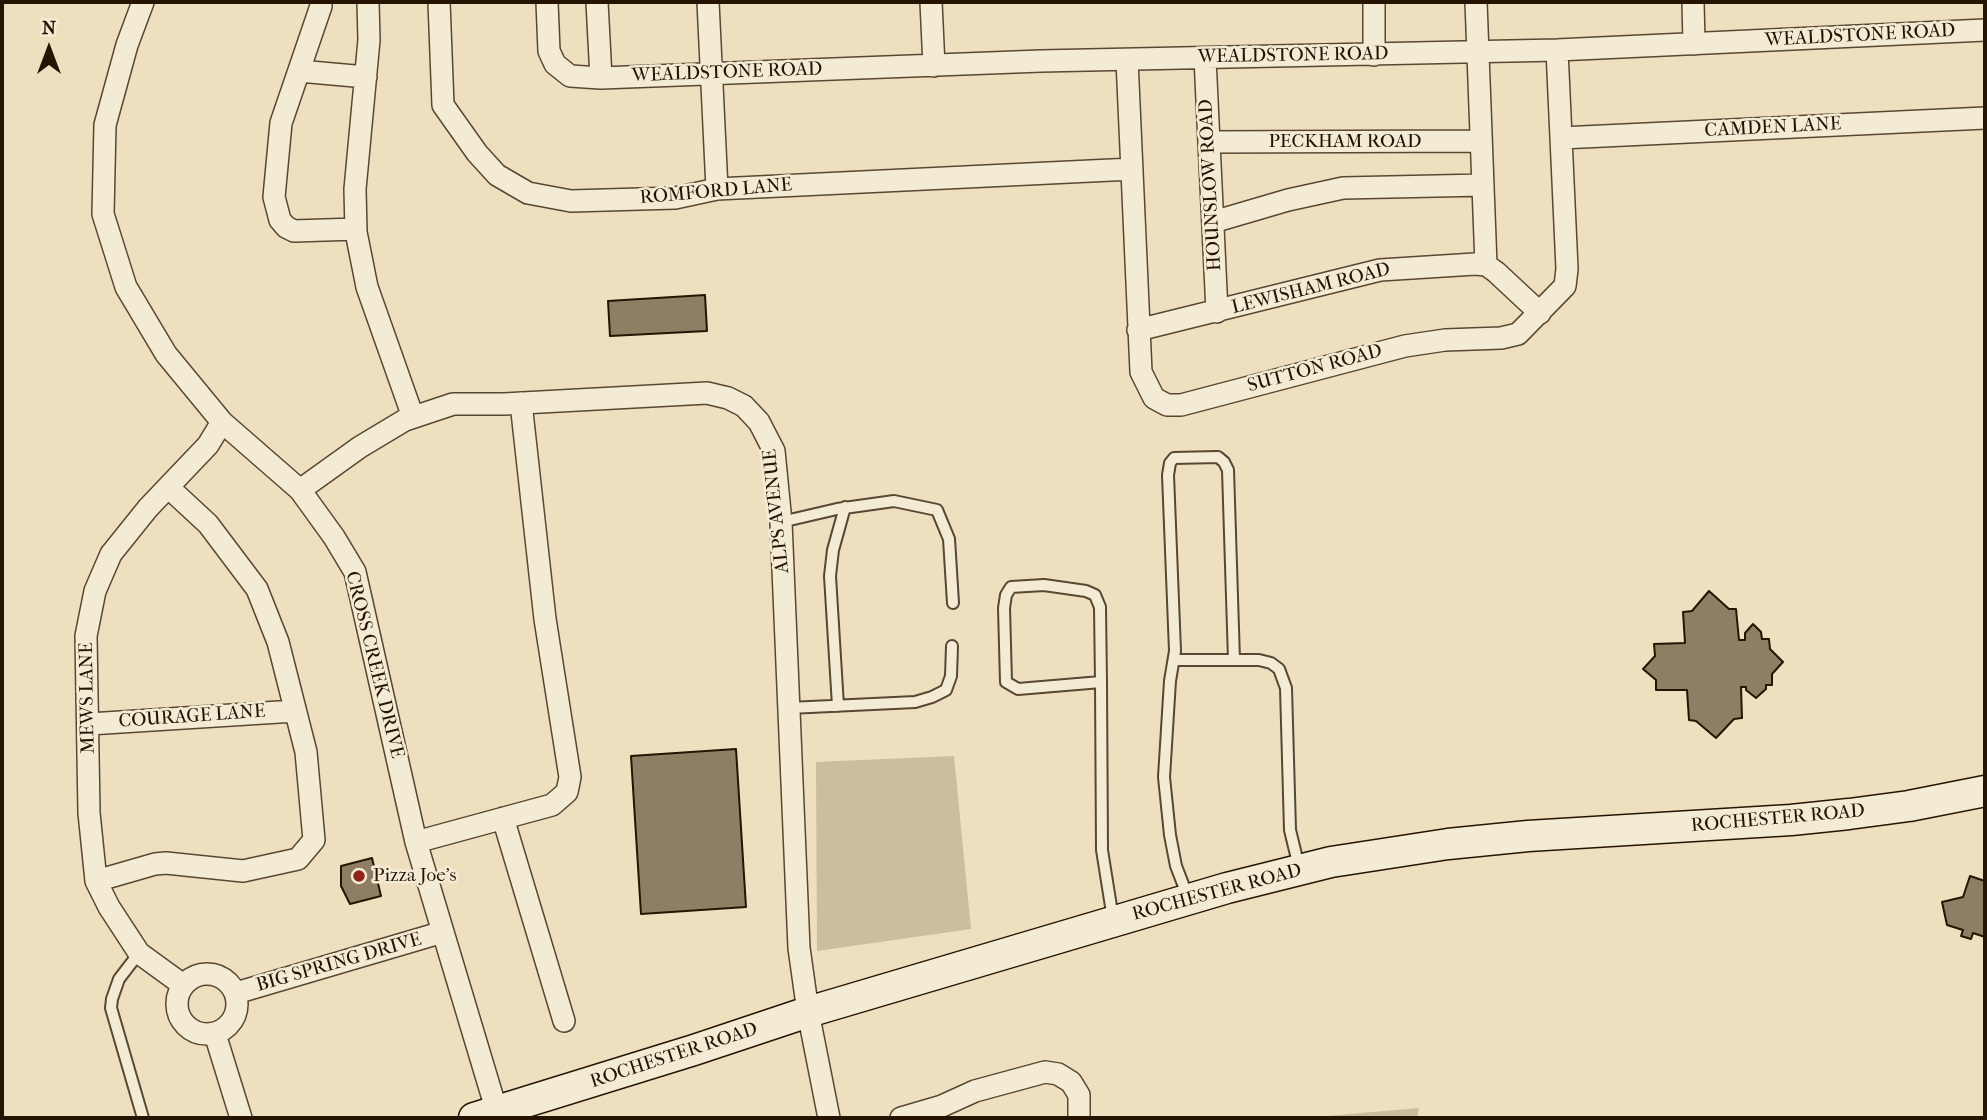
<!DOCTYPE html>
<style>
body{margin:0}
#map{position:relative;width:1987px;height:1120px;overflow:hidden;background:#eee0be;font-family:"IM FELL French Canon",serif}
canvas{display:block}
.frame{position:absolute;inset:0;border:4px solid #261403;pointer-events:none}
.north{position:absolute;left:14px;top:14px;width:70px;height:70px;-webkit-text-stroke:5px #f4ebd5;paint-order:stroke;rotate:0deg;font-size:19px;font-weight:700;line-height:28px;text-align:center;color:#261403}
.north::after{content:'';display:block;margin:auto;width:24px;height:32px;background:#261403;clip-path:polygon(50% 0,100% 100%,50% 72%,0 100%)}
</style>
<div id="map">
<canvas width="1987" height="1120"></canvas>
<div class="frame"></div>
<div class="north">N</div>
</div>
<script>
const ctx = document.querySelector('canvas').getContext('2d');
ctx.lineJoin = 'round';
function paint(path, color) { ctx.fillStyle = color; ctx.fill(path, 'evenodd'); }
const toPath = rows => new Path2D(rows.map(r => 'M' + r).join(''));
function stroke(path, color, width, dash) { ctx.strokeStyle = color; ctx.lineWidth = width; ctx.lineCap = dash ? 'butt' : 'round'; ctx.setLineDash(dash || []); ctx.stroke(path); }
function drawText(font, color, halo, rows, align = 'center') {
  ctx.font = font + ' "IM FELL French Canon",serif'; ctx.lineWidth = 5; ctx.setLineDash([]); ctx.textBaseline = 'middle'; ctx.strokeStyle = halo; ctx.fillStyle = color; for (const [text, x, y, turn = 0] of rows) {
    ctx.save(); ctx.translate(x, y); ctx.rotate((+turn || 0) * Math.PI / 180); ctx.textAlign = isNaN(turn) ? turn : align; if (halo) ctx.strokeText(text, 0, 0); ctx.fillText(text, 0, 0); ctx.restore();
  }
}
paint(toPath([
 [954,756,971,929,817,951,816,762],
 [1419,1108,1417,1118,1304,1118]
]), '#ccbd9e');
const building = toPath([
 [705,295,707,331,610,336,608,301,705,295],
 [1709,591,1729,609,1736,609,1739,640,1745,640,1745,633,1753,624,1761,632,1762,639,1769,639,1770,649,1783,662,1772,674,1772,685,1766,685,1766,689,1756,698,1746,690,1746,687,1741,687,1742,718,1734,719,1716,738,1696,721,1689,720,1687,690,1656,690,1656,680,1643,669,1655,656,1654,644,1685,643,1683,612,1692,611,1709,591],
 [736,749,746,907,641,914,631,756,736,749],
 [372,858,381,896,350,904,341,886,341,866,372,858],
 [1970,876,1985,881,1985,937,1973,933,1971,939,1961,936,1963,930,1947,925,1942,902,1963,897,1970,876]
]);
paint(building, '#8e7e64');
stroke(building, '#261403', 2);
const lane = toPath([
 [781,522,837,509,894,501,937,510,949,539,953,603],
 [1174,660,1259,660,1271,663,1279,669,1286,688,1290,830,1299,867],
 [1101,682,1018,689,1006,682,1004,608,1006,595,1011,587,1044,585,1086,591,1095,595,1100,607,1101,682,1102,850,1113,919],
 [838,706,830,576,833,550,845,507],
 [789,708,915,702,932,697,946,690,951,676,952,646],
 [1188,897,1176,866,1170,835,1164,777,1170,681,1175,651,1168,475,1170,463,1174,458,1218,457,1224,462,1228,470,1234,660],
 [139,953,119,979,112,999,111,1008,143,1118]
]);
const street = toPath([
 [143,2,127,45,105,125,103,214,126,287,166,354,222,422,300,490,334,537,355,572,416,842,497,1112],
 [368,2,369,40,355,189,356,232,367,287,413,417],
 [439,2,443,105,477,153,497,175,528,193,571,201,675,198,717,189,1132,169],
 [547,2,549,51,555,64,570,76,601,78,1041,61,1557,50,1985,30],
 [597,2,601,78],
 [708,2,717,189],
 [931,2,934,66],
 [1374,2,1374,55],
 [1476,2,1486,265],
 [1693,2,1694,44],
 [321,6,281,123,274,197,280,220,286,227,294,231,356,229],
 [1205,58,1217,312],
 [1127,60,1141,372,1154,398,1167,405,1181,405,1405,346,1445,340,1501,338,1518,334,1565,286,1567,269,1557,50],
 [299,71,366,77],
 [1561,138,1985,118],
 [1209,142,1481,141],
 [1213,222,1288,200,1343,188,1483,185],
 [1138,330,1380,270,1475,264,1486,265,1496,272,1540,313],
 [300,490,360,447,405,420,453,404,504,404,707,393,728,398,744,406,759,422,774,451,781,522,799,948,808,1012,829,1118],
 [89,724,295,711],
 [503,818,564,1021],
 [416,842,552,805,567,792,570,777,545,619,521,403],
 [96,881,155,864,166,863,243,871,298,859,314,840,306,752,278,642,257,589,208,524,168,487],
 '177 1004a30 30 0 1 1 60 0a30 30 0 1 1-60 0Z',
 [183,985,139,953,109,907,96,881,89,813,86,636,95,591,111,554,148,508,208,445,222,422],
 [236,993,443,932],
 [215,1034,241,1118],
 [901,1118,942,1106,975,1091,1045,1072,1058,1074,1071,1082,1079,1095,1079,1118]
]);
const secondary = toPath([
 [474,1118,694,1050,808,1012,1227,888,1331,862,1448,844,1528,836,1791,820,1849,814,1909,806,1985,791]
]);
stroke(lane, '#584732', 14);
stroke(street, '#584732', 24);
stroke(secondary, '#261403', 33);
stroke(lane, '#f4ebd5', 10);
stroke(street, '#f4ebd5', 21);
stroke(secondary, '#f4ebd5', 30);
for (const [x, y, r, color] of [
 [359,876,7,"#8f2418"]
]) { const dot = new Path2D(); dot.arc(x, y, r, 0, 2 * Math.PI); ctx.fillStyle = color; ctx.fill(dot); stroke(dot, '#f4ebd5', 2.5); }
drawText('19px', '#261403', '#f4ebd5', [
 ["WEALDSTONE ROAD",1860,36,-3],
 ["WEALDSTONE ROAD",1293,56,-1],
 ["WEALDSTONE ROAD",727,73,-2],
 ["CAMDEN LANE",1773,128,-3],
 ["PECKHAM ROAD",1345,142],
 ["HOUNSLOW ROAD",1211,185,-93],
 ["ROMFORD LANE",716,192,-5],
 ["LEWISHAM ROAD",1311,289,-14],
 ["SUTTON ROAD",1315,369,-15],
 ["ALPS AVENUE",777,511,-96],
 ["CROSS CREEK DRIVE",374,665,76],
 ["MEWS LANE",88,698,-91],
 ["COURAGE LANE",192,717,-4],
 ["ROCHESTER ROAD",1778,819,-5],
 ["ROCHESTER ROAD",1217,893,-15],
 ["BIG SPRING DRIVE",339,963,-16],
 ["ROCHESTER ROAD",674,1056,-18]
]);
drawText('19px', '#261403', '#f4ebd5', [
 ["Pizza Joe's",373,876]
], 'left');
</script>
